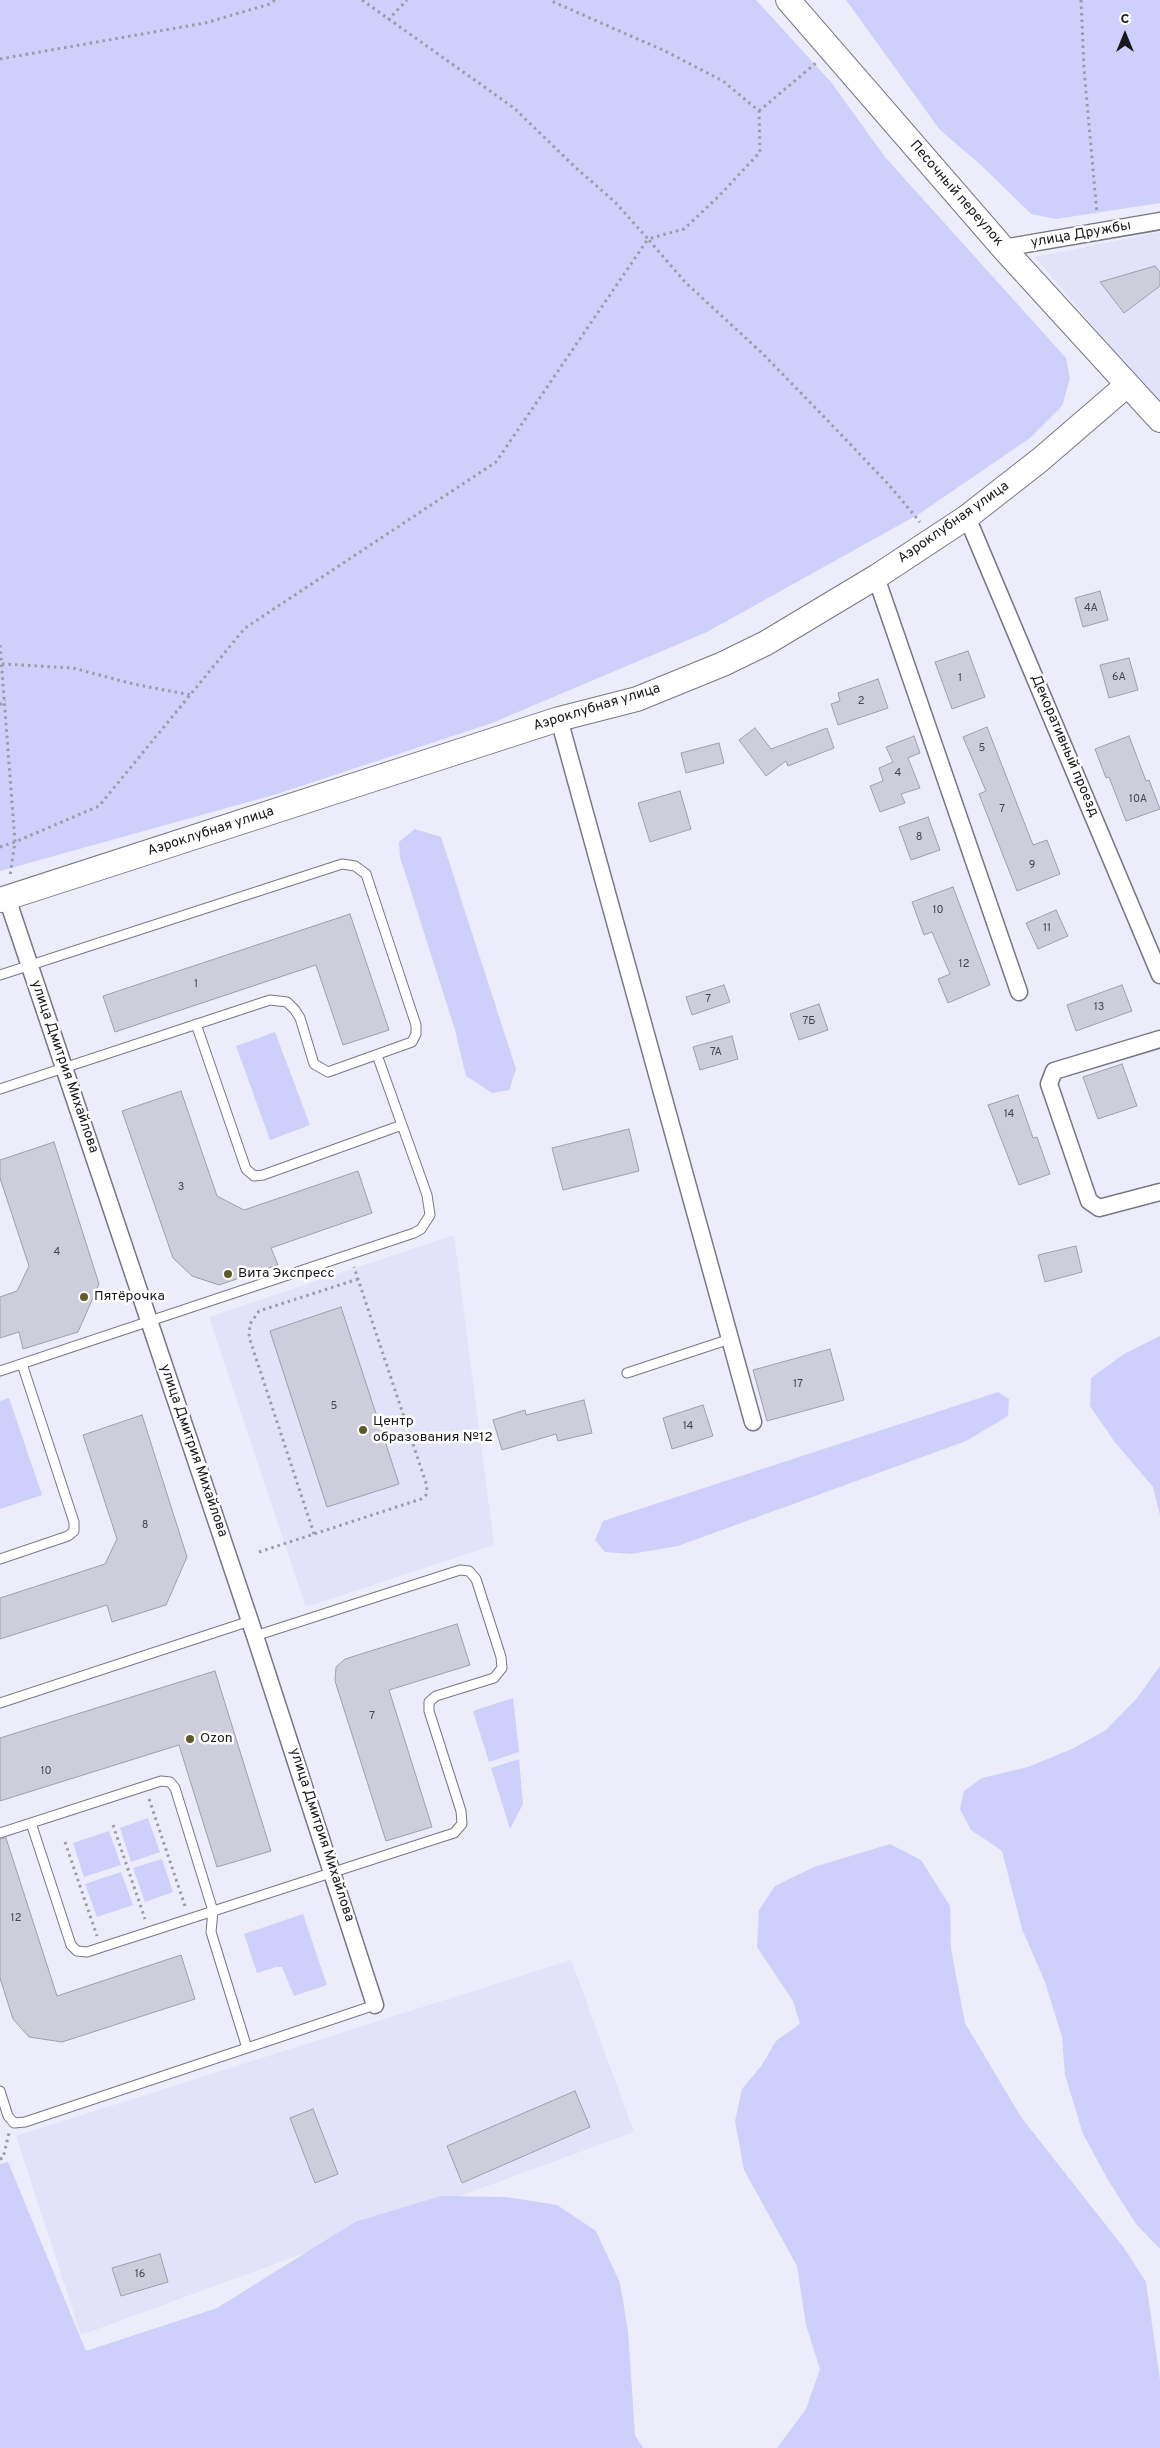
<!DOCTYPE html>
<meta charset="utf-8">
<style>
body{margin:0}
#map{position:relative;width:1160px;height:2448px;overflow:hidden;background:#ececfa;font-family:Overpass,sans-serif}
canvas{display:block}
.north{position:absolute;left:1100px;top:10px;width:50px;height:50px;-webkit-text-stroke:4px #fff;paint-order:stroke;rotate:0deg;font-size:14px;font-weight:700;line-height:20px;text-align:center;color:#18181d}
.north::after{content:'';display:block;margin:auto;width:18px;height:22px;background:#18181d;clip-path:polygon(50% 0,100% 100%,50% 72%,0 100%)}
</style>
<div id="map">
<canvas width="1160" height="2448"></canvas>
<div class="north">С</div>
</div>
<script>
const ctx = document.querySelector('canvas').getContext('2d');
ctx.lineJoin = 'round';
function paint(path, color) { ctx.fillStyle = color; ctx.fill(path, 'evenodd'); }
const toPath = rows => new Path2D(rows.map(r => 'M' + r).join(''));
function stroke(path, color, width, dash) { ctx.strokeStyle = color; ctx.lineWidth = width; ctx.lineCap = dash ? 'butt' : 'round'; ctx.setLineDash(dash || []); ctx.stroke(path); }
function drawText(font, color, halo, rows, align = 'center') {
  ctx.font = font + ' Overpass,sans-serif'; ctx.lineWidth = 5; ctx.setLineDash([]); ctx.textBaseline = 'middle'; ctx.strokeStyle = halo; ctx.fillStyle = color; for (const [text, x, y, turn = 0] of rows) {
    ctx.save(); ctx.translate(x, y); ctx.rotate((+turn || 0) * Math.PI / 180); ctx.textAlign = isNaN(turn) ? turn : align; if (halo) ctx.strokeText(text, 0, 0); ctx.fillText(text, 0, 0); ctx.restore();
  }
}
paint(toPath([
 [1160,232,1160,405,1035,257],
 [454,1235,494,1545,306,1607,209,1317],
 [571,1960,634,2132,81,2335,16,2136]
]), '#e2e2f8');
paint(toPath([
 [0,0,756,0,831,82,885,157,1066,358,1070,379,1062,406,1030,438,919,514,707,632,492,723,277,794,0,871],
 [846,0,1160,0,1160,203,1056,219,1031,214,982,166,940,130],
 [415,829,441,837,516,1069,509,1090,492,1093,466,1076,455,1030,400,857,399,842],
 [275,1032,310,1125,270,1140,236,1046],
 [1160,1336,1160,1515,1153,1487,1114,1441,1090,1406,1091,1378,1124,1354],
 [998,1392,1009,1399,1008,1416,966,1441,678,1546,631,1554,605,1552,595,1540,603,1521],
 [9,1398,42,1495,0,1509,0,1401],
 [1160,1666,1160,2249,1136,2224,1108,2180,1083,2134,1065,2075,1062,2037,1045,1982,1022,1929,1002,1851,971,1830,960,1809,964,1791,982,1778,1028,1767,1074,1748,1106,1730,1137,1698],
 [513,1698,519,1752,489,1762,473,1711],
 [519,1759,523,1804,510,1829,491,1768],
 [148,1818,160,1852,131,1862,120,1828],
 [109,1831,121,1865,84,1877,73,1843],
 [890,1844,921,1860,950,1906,951,1949,965,2023,1021,2117,1124,2248,1146,2282,1160,2380,1160,2448,777,2448,806,2409,820,2369,806,2325,797,2266,744,2170,735,2121,742,2089,762,2065,776,2041,800,2024,793,2001,757,1947,759,1910,775,1886,814,1867],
 [162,1859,173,1892,145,1902,133,1868],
 [121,1872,133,1905,97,1917,85,1884],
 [303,1914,327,1985,294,1996,282,1967,276,1967,257,1973,244,1934],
 [8,2162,86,2351,217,2308,355,2222,441,2196,507,2197,557,2205,596,2231,620,2283,628,2331,635,2435,643,2448,0,2448,0,2164]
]), '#cfcffb');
const building = toPath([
 [1155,266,1160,272,1160,286,1124,313,1100,282,1155,266],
 [1100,591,1108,620,1083,627,1075,598,1100,591],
 [968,651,985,697,952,709,935,662,968,651],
 [1129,658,1138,690,1109,698,1100,665,1129,658],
 [878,679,888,708,838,725,831,704,840,701,838,693,878,679],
 [987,727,1033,845,1047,840,1060,874,1017,891,979,794,986,791,963,737,987,727],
 [755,728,771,749,827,728,834,748,788,766,786,761,766,776,739,740,755,728],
 [914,736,920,753,908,758,920,788,901,794,905,803,880,812,870,786,883,781,879,768,893,762,886,747,914,736],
 [1129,736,1146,781,1149,780,1160,809,1126,821,1109,777,1106,778,1095,749,1129,736],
 [719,743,724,763,686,773,681,753,719,743],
 [680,791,691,829,650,842,638,803,680,791],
 [928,817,940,850,911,860,899,827,928,817],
 [953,887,990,985,948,1003,938,979,950,974,932,932,924,935,912,902,953,887],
 [1056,910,1068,936,1038,949,1026,923,1056,910],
 [350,914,389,1030,343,1045,316,965,115,1032,103,996,350,914],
 [724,985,730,1002,692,1015,686,997,724,985],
 [1122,985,1132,1011,1076,1031,1067,1005,1122,985],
 [819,1004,828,1030,799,1040,790,1014,819,1004],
 [732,1036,738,1059,700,1070,693,1047,732,1036],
 [1122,1064,1137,1106,1098,1119,1083,1077,1122,1064],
 [181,1091,217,1196,244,1210,358,1171,372,1213,271,1248,278,1265,219,1285,192,1276,173,1258,122,1111,181,1091],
 [1018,1095,1033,1138,1037,1137,1050,1174,1019,1185,988,1105,1018,1095],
 [629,1129,639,1171,563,1190,552,1148,629,1129],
 [54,1142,99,1284,78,1332,23,1349,19,1332,0,1338,0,1297,17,1291,29,1266,0,1178,0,1160,54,1142],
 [1076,1246,1082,1272,1045,1282,1038,1255,1076,1246],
 [341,1307,399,1484,327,1507,270,1331,341,1307],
 [830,1349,844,1400,767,1421,753,1370,830,1349],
 [584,1400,592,1433,558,1441,556,1434,502,1450,493,1420,525,1410,526,1415,584,1400],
 [703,1405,713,1436,672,1449,663,1418,703,1405],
 [142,1415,187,1557,166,1605,112,1622,107,1605,0,1639,0,1598,105,1564,117,1539,83,1435,142,1415],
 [457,1624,470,1665,389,1690,432,1827,386,1841,335,1681,336,1667,345,1659,457,1624],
 [215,1671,271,1851,217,1867,179,1745,0,1801,0,1738,215,1671],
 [6,1838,57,1996,181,1955,195,1999,62,2042,29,2037,13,2019,0,1978,0,1839,6,1838],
 [575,2091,590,2127,462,2183,447,2146,575,2091],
 [313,2109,338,2174,315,2183,290,2118,313,2109],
 [160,2254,168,2282,121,2296,112,2268,160,2254]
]);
paint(building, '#cdcddb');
stroke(building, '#a0a0ad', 1);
const lane = toPath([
 [0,975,342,864,355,866,366,874,416,1025,416,1034,412,1042,328,1072,314,1064,300,1018,295,1010,287,1002,270,1000,0,1089],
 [196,1024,246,1169,254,1176,263,1175,402,1125],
 [0,1371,414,1233,421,1229,430,1215,427,1195,377,1055],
 [627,1373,730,1339],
 [0,1559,68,1536,74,1531,74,1522,22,1364],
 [0,1703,250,1621],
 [31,1823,71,1945,77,1951,87,1952,454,1833,462,1824,461,1811,429,1711,429,1702,436,1696,494,1678,502,1668,501,1657,476,1579,469,1571,460,1570,255,1636],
 [0,1833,161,1781,170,1782,175,1788,213,1911,211,1932,247,2048,25,2122,14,2123,8,2116,0,2091],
 [247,2048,375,2005]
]);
const street = toPath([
 [1003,248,1160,221],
 [967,517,1160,975],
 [876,577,1019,992],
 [559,719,753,1422],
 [7,898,255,1636,375,2005],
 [1160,1039,1054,1071,1049,1084,1089,1201,1099,1208,1160,1192]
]);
const secondary = toPath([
 [788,0,1003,248,1160,420],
 [0,900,559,719,637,699,723,664,766,643,876,577,967,517,1040,460,1127,385]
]);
stroke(lane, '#777784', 11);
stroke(street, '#777784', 19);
stroke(secondary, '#777784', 26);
stroke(toPath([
 [362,0,514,108,575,167,615,202,648,239,684,229,719,196,760,152,759,111,723,81,665,51,549,0],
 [1081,0,1084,69,1097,214],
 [388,20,407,0],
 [0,59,205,23,270,4,275,0],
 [759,111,816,63],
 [0,645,15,842,10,876],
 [2,664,73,668,133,684,191,695],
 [0,705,5,700],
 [0,847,15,842,99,806,245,628,496,462,648,239,685,282,763,354,831,424,889,485,920,522],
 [314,1534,249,1337,250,1324,259,1311,358,1279],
 [259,1552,421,1499,426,1495,427,1486,354,1267],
 [149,1799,185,1906],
 [113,1825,145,1919],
 [65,1842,97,1936],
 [0,2159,3,2158,9,2133]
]), '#9c9ca6', 3, [2.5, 4]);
stroke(lane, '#fff', 9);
stroke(street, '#fff', 16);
stroke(secondary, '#fff', 24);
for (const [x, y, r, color] of [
 [228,1274,5,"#5e5b28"],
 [84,1297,5,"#5e5b28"],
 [363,1430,5,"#5e5b28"],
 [190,1739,5,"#5e5b28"]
]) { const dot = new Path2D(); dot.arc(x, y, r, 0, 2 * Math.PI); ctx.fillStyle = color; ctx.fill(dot); stroke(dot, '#fff', 2); }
drawText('11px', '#45454c', null, [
 ["4А",1091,609],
 ["6А",1119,678],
 ["1",960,679],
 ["2",861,702],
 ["5",982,749],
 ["4",898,774],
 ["10А",1138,800],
 ["7",1002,810],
 ["8",919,838],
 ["9",1032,866],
 ["10",938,911],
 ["11",1047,929],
 ["12",964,965],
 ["1",196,985],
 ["7",708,1000],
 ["13",1099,1008],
 ["7Б",809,1022],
 ["7А",716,1053],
 ["14",1009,1115],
 ["3",181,1188],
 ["4",57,1253],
 ["17",798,1385],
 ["5",334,1407],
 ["14",688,1427],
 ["8",145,1526],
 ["7",372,1717],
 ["10",46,1772],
 ["12",16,1919],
 ["16",140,2275]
]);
drawText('14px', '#18181d', '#fff', [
 ["Песочный переулок",956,194,49],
 ["улица Дружбы",1081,235,-10],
 ["Аэроклубная улица",954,523,-35],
 ["Аэроклубная улица",597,708,-17],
 ["Декоративный проезд",1064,746,67],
 ["Аэроклубная улица",211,832,-18],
 ["улица Дмитрия Михайлова",64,1067,71],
 ["улица Дмитрия Михайлова",193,1451,71],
 ["улица Дмитрия Михайлова",321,1835,72]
]);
drawText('14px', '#18181d', '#fff', [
 ["Вита Экспресс",238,1274],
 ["Пятёрочка",94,1297],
 ["Центр",373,1422],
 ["образования №12",373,1438],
 ["Ozon",200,1739]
], 'left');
</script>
